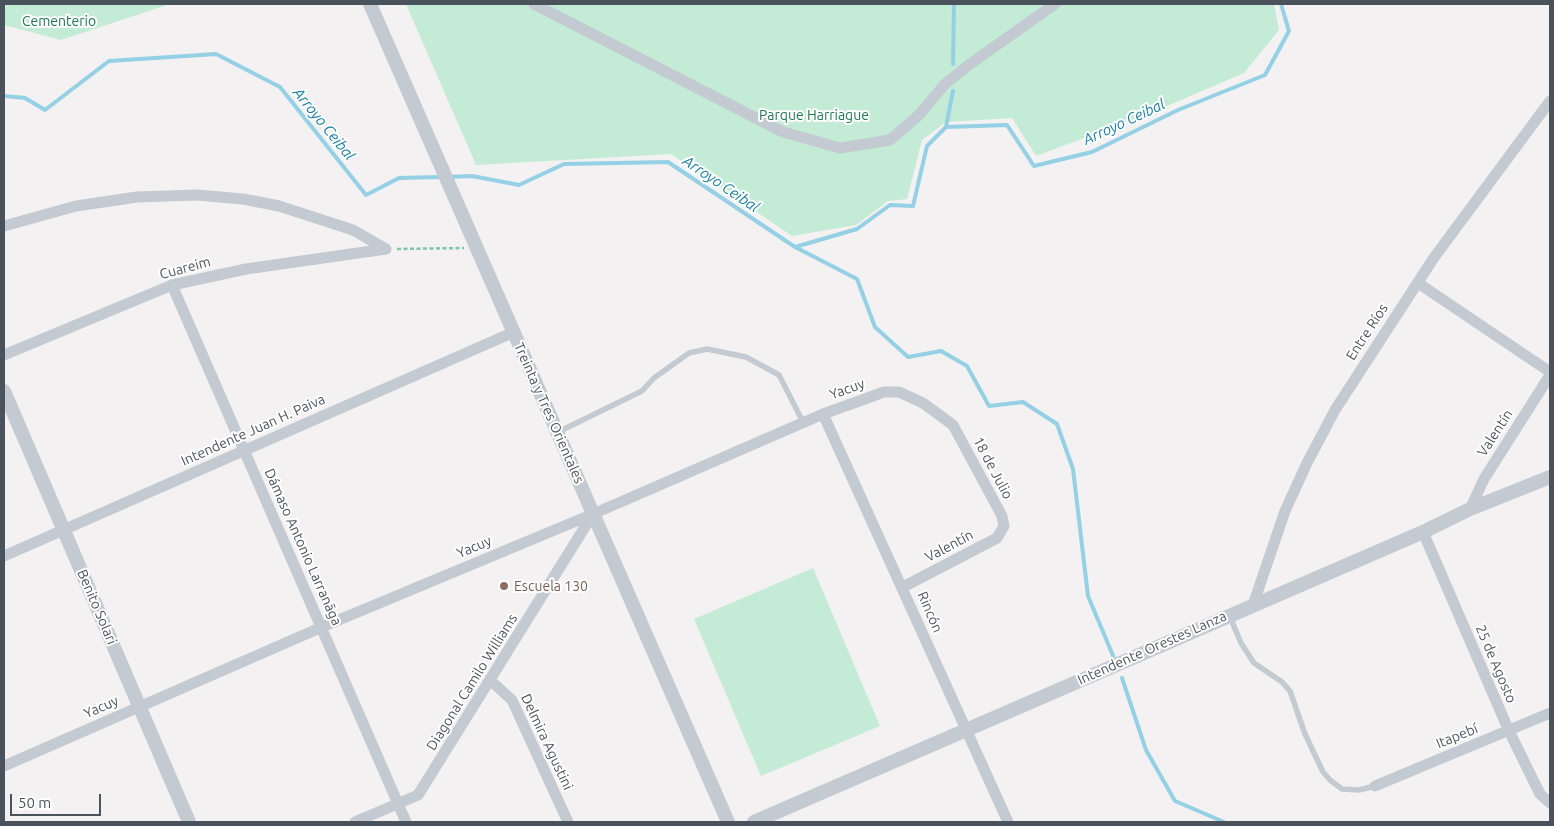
<!DOCTYPE html>
<meta charset="utf-8">
<style>
body{margin:0}
#map{position:relative;width:1554px;height:826px;overflow:hidden;background:#f3f1f1;font-family:Ubuntu,sans-serif}
canvas{display:block}
.frame{position:absolute;inset:0;border:5px solid #4a535c;pointer-events:none}
.scale{position:absolute;left:10px;top:794px;width:91px;height:22px;box-sizing:border-box;border:2px solid #4a535c;border-top:0;padding-left:6px;font-size:15px;line-height:18px;white-space:nowrap;color:#4a535c;-webkit-text-stroke:4px #fff;paint-order:stroke}
</style>
<div id="map">
<canvas width="1554" height="826"></canvas>
<div class="frame"></div>
<div class="scale">50 m</div>
</div>
<script>
const ctx = document.querySelector('canvas').getContext('2d');
ctx.lineJoin = 'round';
function paint(path, color) { ctx.fillStyle = color; ctx.fill(path, 'evenodd'); }
const toPath = rows => new Path2D(rows.map(r => 'M' + r).join(''));
function stroke(path, color, width, dash) { ctx.strokeStyle = color; ctx.lineWidth = width; ctx.lineCap = dash ? 'butt' : 'round'; ctx.setLineDash(dash || []); ctx.stroke(path); }
function drawText(font, color, halo, rows, align = 'center') {
  ctx.font = font + ' Ubuntu,sans-serif'; ctx.lineWidth = 4; ctx.setLineDash([]); ctx.textBaseline = 'middle'; ctx.strokeStyle = halo; ctx.fillStyle = color; for (const [text, x, y, turn = 0] of rows) {
    ctx.save(); ctx.translate(x, y); ctx.rotate((+turn || 0) * Math.PI / 180); ctx.textAlign = isNaN(turn) ? turn : align; if (halo) ctx.strokeText(text, 0, 0); ctx.fillText(text, 0, 0); ctx.restore();
  }
}
paint(toPath([
 [4,4,170,4,61,40,4,25],
 [406,4,1274,4,1279,30,1244,73,1153,112,1036,156,1012,118,946,122,922,140,907,199,888,201,856,225,792,236,671,154,476,165],
 [813,568,880,726,761,776,694,619]
]), '#c4ebd5');
stroke(toPath([
 [953,64,954,4],
 [4,96,25,98,45,110,109,61,216,54,280,87,366,195,399,178,441,177],
 [946,127,953,91],
 [448,177,472,176,519,185,564,164,668,162,795,247,857,229,890,205,913,206,927,146,946,127,1007,125,1034,166,1092,152,1178,110,1265,75,1289,31,1281,4],
 [795,247,857,279,875,327,908,357,941,351,967,366,989,406,1023,402,1057,424,1073,469,1088,596,1114,658],
 [1122,678,1146,750,1175,801,1224,822]
]), '#95d0e4', 4);
stroke(toPath([
 [397,249,464,248]
]), '#7fc6a6', 2.5, [4, 2.5]);
stroke(toPath([
 [558,432,642,391,654,378,689,353,707,349,746,357,779,375,803,422],
 [1230,617,1241,643,1254,663,1282,682,1290,691,1305,734,1323,772,1330,780,1342,789,1359,790,1375,786]
]), '#c3cad1', 5.5);
stroke(toPath([
 [534,4,783,132,840,148,890,140,919,115,945,84,970,64,1055,4],
 [4,226,76,206,137,197,197,195,243,199,279,206,353,230,386,249],
 [1418,283,1550,372],
 [172,285,406,822],
 [4,355,172,285,246,269,386,249],
 [823,414,1008,822],
 [1470,509,1484,479,1550,375],
 [1423,532,1509,731,1540,794,1550,803],
 [4,556,514,332],
 [1253,605,1285,511,1307,463,1335,410,1433,259,1550,101],
 [491,681,512,700,568,822],
 [4,766,322,627,593,514,823,414,884,392,899,392,923,403,953,425,1002,516,1004,526,997,538,903,587],
 [1375,786,1550,713],
 [355,822,418,795,593,514]
]), '#c3cad1', 11);
stroke(toPath([
 [370,4,728,822],
 [4,391,189,822],
 [754,822,1423,532,1470,509,1550,477]
]), '#c3cad1', 14);
for (const [x, y, r, color] of [
 [504,586,5,"#8d6e63"]
]) { const dot = new Path2D(); dot.arc(x, y, r, 0, 2 * Math.PI); ctx.fillStyle = color; ctx.fill(dot); stroke(dot, '#fff', 2); }
drawText('14px', '#217750', '#fff', [
 ["Cementerio",59,21],
 ["Parque Harriague",814,115]
]);
drawText('14px', '#4a535c', '#fff', [
 ["Cuareim",185,268,-15],
 ["Entre Ríos",1367,332,-57],
 ["Yacuy",847,389,-20],
 ["Treinta y Tres Orientales",549,413,66],
 ["Intendente Juan H. Paiva",253,430,-24],
 ["Valentín",1495,433,-57],
 ["18 de Julio",993,468,62],
 ["Valentín",949,546,-28],
 ["Dámaso Antonio Larranãga",303,547,66],
 ["Yacuy",474,547,-23],
 ["Benito Solari",97,607,67],
 ["Rincón",930,612,67],
 ["Intendente Orestes Lanza",1152,648,-24],
 ["25 de Agosto",1496,664,67],
 ["Diagonal Camilo Williams",472,682,-58],
 ["Yacuy",101,707,-24],
 ["Itapebí",1457,736,-22],
 ["Delmira Agustini",547,742,65]
]);
drawText('14px', '#785e54', '#fff', [
 ["Escuela 130",514,586]
], 'left');
drawText('italic 15px', '#1b7d9e', '#fff', [
 ["Arroyo Ceibal",1124,122,-25],
 ["Arroyo Ceibal",324,124,51],
 ["Arroyo Ceibal",721,184,34]
]);
</script>
